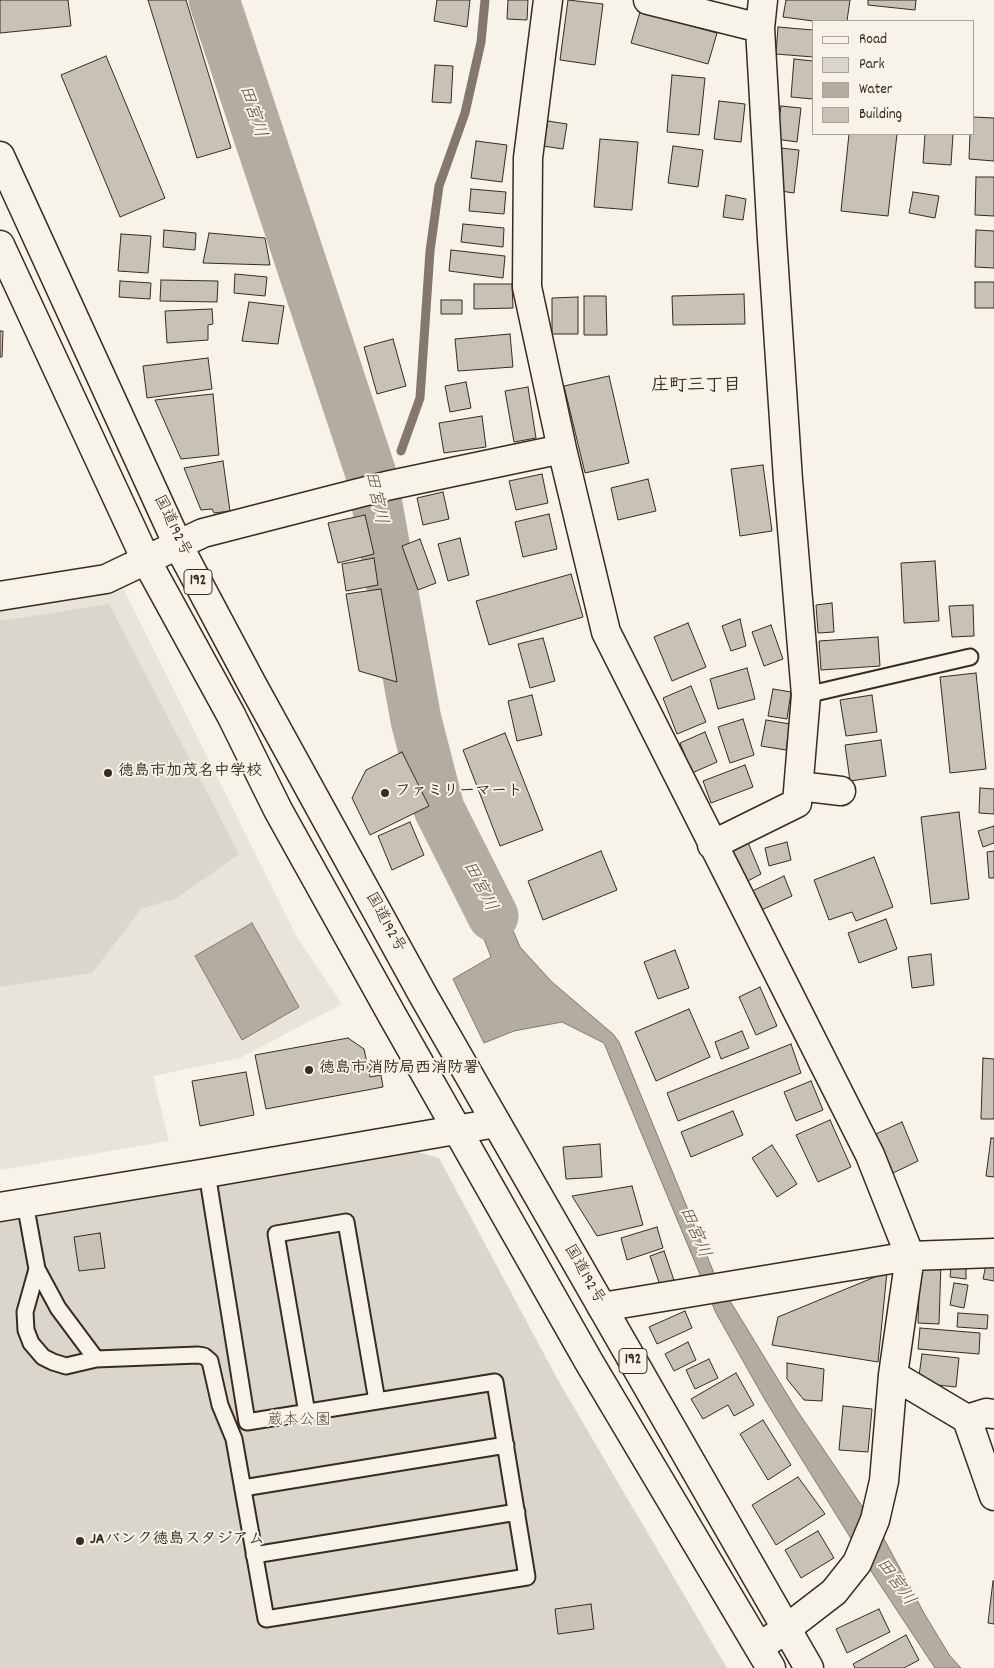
<!DOCTYPE html>
<meta charset="utf-8">
<style>
body{margin:0}
#map{position:relative;width:994px;height:1668px;overflow:hidden;background:#f7f3e8;font-family:Dekko,sans-serif}
canvas{display:block}
.legend{position:absolute;left:812px;top:20px;width:162px;height:115px;box-sizing:border-box;background:#f7f3e8;border:1px solid #aca397;margin:0;padding:6px 9px;list-style:none;font-size:15px;color:#3b2a1e}
.legend li{display:flex;align-items:center;gap:10px;height:25px}
.legend b{width:25px;border:1px solid #aca397}
</style>
<div id="map">
<canvas width="994" height="1668"></canvas>
<ul class="legend">
<li><b style="height:6px;background:#f7f3e8"></b>Road</li>
<li><b style="height:14px;background:#dbd6cb"></b>Park</li>
<li><b style="height:14px;background:#b4aca0"></b>Water</li>
<li><b style="height:14px;background:#c8c1b6"></b>Building</li>
</ul>
</div>
<script>
const ctx = document.querySelector('canvas').getContext('2d');
ctx.lineJoin = 'round';
function paint(path, color) { ctx.fillStyle = color; ctx.fill(path, 'evenodd'); }
const toPath = rows => new Path2D(rows.map(r => 'M' + r).join(''));
function stroke(path, color, width, dash) { ctx.strokeStyle = color; ctx.lineWidth = width; ctx.lineCap = dash ? 'butt' : 'round'; ctx.setLineDash(dash || []); ctx.stroke(path); }
function drawText(font, color, halo, rows, align = 'center') {
  ctx.font = font + ' Dekko,"Klee One",sans-serif'; ctx.lineWidth = 4; ctx.setLineDash([]); ctx.textBaseline = 'middle'; ctx.strokeStyle = halo; ctx.fillStyle = color; for (const [text, x, y, turn = 0] of rows) {
    ctx.save(); ctx.translate(x, y); ctx.rotate((+turn || 0) * Math.PI / 180); ctx.textAlign = isNaN(turn) ? turn : align; if (halo) ctx.strokeText(text, 0, 0); ctx.fillText(text, 0, 0); ctx.restore();
  }
}
paint(toPath([
 [124,590,297,937,342,1004,240,1058,153,1076,169,1141,0,1170,0,610]
]), '#e9e4d9');
paint(toPath([
 [109,604,239,854,177,898,141,909,92,973,0,987,0,621],
 [418,1152,439,1158,559,1382,727,1668,0,1668,0,1223]
]), '#dbd6cb');
const water = toPath([
 [478,848,520,947,552,982,613,1034,619,1042,716,1278,796,1409,883,1537,925,1615,950,1656,961,1668,935,1668,873,1574,765,1400,716,1313,604,1043,562,1022,514,1031,484,1043,453,979,491,957,452,857,478,848],
 [252,923,299,1007,242,1040,195,956,252,923]
]);
paint(water, '#b4aca0');
stroke(water, '#84786c', 1);
stroke(toPath([
 [401,451,420,398,430,251,439,186,465,113,481,42,485,0],
 [372,477,384,468]
]), '#84786c', 9);
stroke(toPath([
 [214,0,372,477,416,720,439,809,493,916]
]), '#b4aca0', 51);
const building = toPath([
 [0,0,68,0,71,26,0,33,0,0],
 [148,0,186,0,231,148,197,158,148,0],
 [437,0,470,0,467,27,434,21,437,0],
 [508,0,528,0,527,20,507,19,508,0],
 [568,0,603,4,595,65,560,60,568,0],
 [786,0,850,0,847,21,813,21,783,17,786,0],
 [868,0,916,0,915,10,868,5,868,0],
 [640,12,717,33,708,64,631,43,640,12],
 [778,27,813,30,813,57,776,54,778,27],
 [106,56,165,198,120,217,61,75,106,56],
 [794,59,813,61,813,99,791,97,794,59],
 [435,65,453,66,451,103,432,102,435,65],
 [672,75,705,78,699,135,667,132,672,75],
 [719,101,745,104,741,142,714,139,719,101],
 [781,106,801,108,797,142,776,139,781,106],
 [973,117,994,118,994,161,969,159,970,134,973,134,973,117],
 [548,121,567,124,563,149,543,146,548,121],
 [849,134,897,134,888,216,841,211,849,134],
 [925,134,953,134,951,165,923,163,925,134],
 [600,139,638,142,632,210,594,207,600,139],
 [476,141,507,145,502,182,471,178,476,141],
 [673,146,703,150,698,187,668,183,673,146],
 [780,148,799,150,794,193,774,190,780,148],
 [976,177,994,177,994,216,975,215,976,177],
 [471,189,506,192,504,214,469,211,471,189],
 [913,192,939,196,935,218,909,213,913,192],
 [726,195,746,199,743,220,723,217,726,195],
 [463,224,504,228,503,247,461,242,463,224],
 [164,230,196,233,195,250,163,247,164,230],
 [976,230,994,231,994,268,975,267,976,230],
 [209,233,265,238,270,265,203,263,209,233],
 [121,234,151,236,148,273,118,271,121,234],
 [451,250,505,256,503,278,449,271,451,250],
 [235,274,267,277,265,296,234,293,235,274],
 [161,280,218,281,217,302,160,301,161,280],
 [120,281,151,283,150,299,119,297,120,281],
 [975,282,994,282,994,308,975,308,975,282],
 [474,284,512,284,513,308,474,309,474,284],
 [744,294,745,324,673,325,672,296,744,294],
 [584,296,606,296,607,335,584,335,584,296],
 [578,297,578,334,552,334,552,298,578,297],
 [441,300,462,300,462,314,441,314,441,300],
 [249,302,284,306,278,344,242,341,249,302],
 [212,309,213,324,208,325,208,340,167,343,165,311,212,309],
 [0,331,3,331,2,357,0,357,0,331],
 [510,334,513,367,458,371,455,339,510,334],
 [393,339,406,386,377,394,364,347,393,339],
 [208,358,212,389,147,398,143,366,208,358],
 [609,376,629,463,585,473,564,386,609,376],
 [466,382,471,408,450,412,445,386,466,382],
 [528,387,536,438,514,442,505,391,528,387],
 [213,394,219,455,181,459,155,400,213,394],
 [482,416,486,447,444,453,439,423,482,416],
 [223,461,230,511,214,513,212,509,201,510,184,468,223,461],
 [763,465,772,531,740,536,731,469,763,465],
 [542,474,548,503,516,510,509,481,542,474],
 [648,479,656,511,618,520,611,488,648,479],
 [443,492,449,519,423,525,417,498,443,492],
 [549,514,557,549,523,557,515,522,549,514],
 [365,515,374,554,338,563,328,523,365,515],
 [460,538,469,575,448,581,438,544,460,538],
 [420,539,436,583,418,590,402,546,420,539],
 [374,558,378,585,346,591,342,564,374,558],
 [935,561,939,621,904,623,901,563,935,561],
 [571,574,583,617,489,645,476,601,571,574],
 [381,589,397,682,359,671,346,594,381,589],
 [832,603,834,632,818,633,816,605,832,603],
 [973,605,974,636,952,637,949,606,973,605],
 [740,619,746,646,731,651,722,626,740,619],
 [688,623,706,667,672,681,654,637,688,623],
 [771,625,783,659,764,666,752,632,771,625],
 [878,637,880,666,821,670,819,641,878,637],
 [543,638,555,681,530,688,518,644,543,638],
 [747,668,755,699,718,709,710,679,747,668],
 [976,673,986,769,950,773,940,677,976,673],
 [691,686,706,722,677,734,663,698,691,686],
 [773,689,791,692,787,719,768,716,773,689],
 [532,695,542,735,517,741,508,701,532,695],
 [872,695,877,732,846,736,840,700,872,695],
 [743,719,754,755,730,763,718,727,743,719],
 [766,720,790,724,786,750,761,746,766,720],
 [705,732,717,762,692,773,680,743,705,732],
 [505,733,543,830,500,846,463,750,505,733],
 [881,740,886,776,850,781,845,745,881,740],
 [402,752,429,806,370,835,352,798,366,770,402,752],
 [745,765,753,787,711,803,703,781,745,765],
 [980,788,994,789,994,814,979,813,980,788],
 [959,812,969,899,931,904,921,817,959,812],
 [410,822,424,855,392,870,378,836,410,822],
 [994,826,994,843,983,847,978,831,994,826],
 [747,840,761,874,744,883,726,852,747,840],
 [787,842,791,860,769,866,765,848,787,842],
 [601,851,617,890,543,920,528,881,601,851],
 [994,851,994,878,989,878,987,852,994,851],
 [874,857,893,907,856,921,852,912,829,920,814,880,874,857],
 [784,876,792,896,757,912,748,893,784,876],
 [886,919,897,949,859,963,848,933,886,919],
 [675,950,689,988,658,999,644,962,675,950],
 [931,954,934,985,912,988,908,957,931,954],
 [760,987,777,1026,756,1035,739,997,760,987],
 [689,1009,710,1057,656,1081,635,1032,689,1009],
 [742,1031,749,1048,721,1059,715,1042,742,1031],
 [348,1038,364,1049,370,1077,381,1075,383,1087,266,1109,255,1055,348,1038],
 [791,1044,801,1073,678,1121,667,1093,791,1044],
 [983,1058,994,1059,994,1119,981,1119,983,1058],
 [246,1072,254,1115,200,1126,192,1081,246,1072],
 [811,1081,823,1110,796,1121,784,1092,811,1081],
 [733,1111,743,1135,691,1157,681,1132,733,1111],
 [830,1120,851,1167,818,1182,796,1135,830,1120],
 [902,1122,918,1161,893,1173,876,1134,902,1122],
 [991,1138,994,1138,994,1177,986,1176,991,1138],
 [600,1144,602,1177,566,1179,563,1147,600,1144],
 [772,1145,797,1184,777,1197,752,1158,772,1145],
 [632,1186,643,1225,597,1236,572,1196,632,1186],
 [657,1227,663,1248,627,1260,621,1238,657,1227],
 [100,1233,105,1268,79,1271,74,1237,100,1233],
 [664,1251,676,1286,662,1291,650,1256,664,1251],
 [952,1259,966,1260,966,1279,950,1277,952,1259],
 [987,1260,994,1261,994,1281,983,1279,987,1260],
 [920,1263,941,1263,939,1324,918,1323,920,1263],
 [887,1272,878,1362,772,1345,778,1317,887,1272],
 [954,1283,968,1285,964,1308,950,1305,954,1283],
 [685,1311,692,1328,657,1344,649,1327,685,1311],
 [958,1313,988,1315,987,1329,957,1327,958,1313],
 [920,1328,980,1333,979,1354,918,1349,920,1328],
 [688,1342,696,1360,674,1371,665,1354,688,1342],
 [922,1354,959,1358,956,1387,918,1383,922,1354],
 [709,1359,718,1378,695,1389,686,1370,709,1359],
 [787,1363,824,1369,822,1401,804,1400,787,1379,787,1363],
 [736,1373,754,1405,734,1416,728,1405,703,1419,691,1399,736,1373],
 [843,1406,872,1409,868,1452,839,1450,843,1406],
 [763,1420,791,1465,768,1480,740,1434,763,1420],
 [798,1477,825,1514,776,1545,752,1505,798,1477],
 [818,1531,834,1558,801,1578,785,1550,818,1531],
 [993,1581,994,1581,994,1624,988,1623,993,1581],
 [591,1604,594,1629,558,1634,555,1609,591,1604],
 [879,1609,890,1632,847,1653,836,1629,879,1609],
 [906,1635,919,1660,904,1668,855,1668,853,1664,906,1635]
]);
paint(building, '#c8c1b6');
stroke(building, '#3b2a1e', 1);
const lane = toPath([
 [806,695,970,657],
 [25,1203,37,1269,58,1308,96,1359],
 [37,1269,25,1312,26,1330,31,1343,43,1357,53,1362,66,1366,96,1359,198,1355,204,1356,210,1361,220,1405,234,1439,266,1619,527,1577,495,1382,247,1422,207,1173],
 [307,1413,276,1234,346,1222,377,1401],
 [243,1488,506,1445],
 [254,1555,517,1512]
]);
const street = toPath([
 [548,0,528,158,527,287,562,449,606,632,870,1155,910,1256,893,1375,884,1481,875,1520,857,1563,834,1592,786,1629,759,1647],
 [648,0,760,28],
 [0,596,106,579,203,533,386,486,562,449],
 [799,786,841,791],
 [712,845,797,803,806,695,788,480,772,239,760,28,763,0],
 [602,1307,910,1256,994,1253],
 [893,1375,967,1419,994,1496],
 [967,1419,986,1413,994,1414]
]);
const secondary = toPath([
 [0,1207,207,1173,496,1123]
]);
const highway = toPath([
 [0,156,178,545,252,684,423,995,809,1668],
 [0,245,146,560,231,715,278,810,392,1015,589,1362,771,1668]
]);
stroke(lane, '#3b2a1e', 19);
stroke(street, '#3b2a1e', 31);
stroke(secondary, '#3b2a1e', 31);
stroke(highway, '#3b2a1e', 31);
stroke(lane, '#f7f3e8', 15);
stroke(street, '#f7f3e8', 28);
stroke(secondary, '#f7f3e8', 28);
stroke(highway, '#f7f3e8', 28);
for (const [x, y, r, color] of [
 [108,773,5,"#3b2a1e"],
 [385,793,5,"#3b2a1e"],
 [309,1070,5,"#3b2a1e"],
 [80,1541,5,"#3b2a1e"]
]) { const dot = new Path2D(); dot.arc(x, y, r, 0, 2 * Math.PI); ctx.fillStyle = color; ctx.fill(dot); stroke(dot, '#f7f3e8', 2); }
for (const [x, y, w] of [
 [198,582,28],
 [633,1361,28]
]) { const box = new Path2D(); box.roundRect(x - w / 2, y - 12.5, w, 25, 4); ctx.fillStyle = '#f7f3e8'; ctx.fill(box); stroke(box, '#3b2a1e', 1); }
drawText('bold 15px', '#3b2a1e', null, [
 ["192",198,582],
 ["192",633,1361]
]);
drawText('16px', '#3b2a1e', '#f7f3e8', [
 ["国道192号",171,526,64],
 ["国道192号",384,923,61],
 ["国道192号",583,1275,60]
]);
drawText('bold 16px', '#3b2a1e', '#f7f3e8', [
 ["徳島市加茂名中学校",118,773],
 ["ファミリーマート",395,793],
 ["徳島市消防局西消防署",319,1070],
 ["JAバンク徳島スタジアム",90,1541]
], 'left');
drawText('16px', '#5b4c41', '#f7f3e8', [
 ["蔵本公園",299,1422]
]);
drawText('italic 18px', '#5f5145', '#f7f3e8', [
 ["田宮川",251,112,72],
 ["田宮川",374,498,78],
 ["田宮川",478,887,63],
 ["田宮川",693,1233,67],
 ["田宮川",894,1583,54]
]);
drawText('bold 18px', '#3b2a1e', '#f7f3e8', [
 ["庄町三丁目",696,388]
]);
</script>
